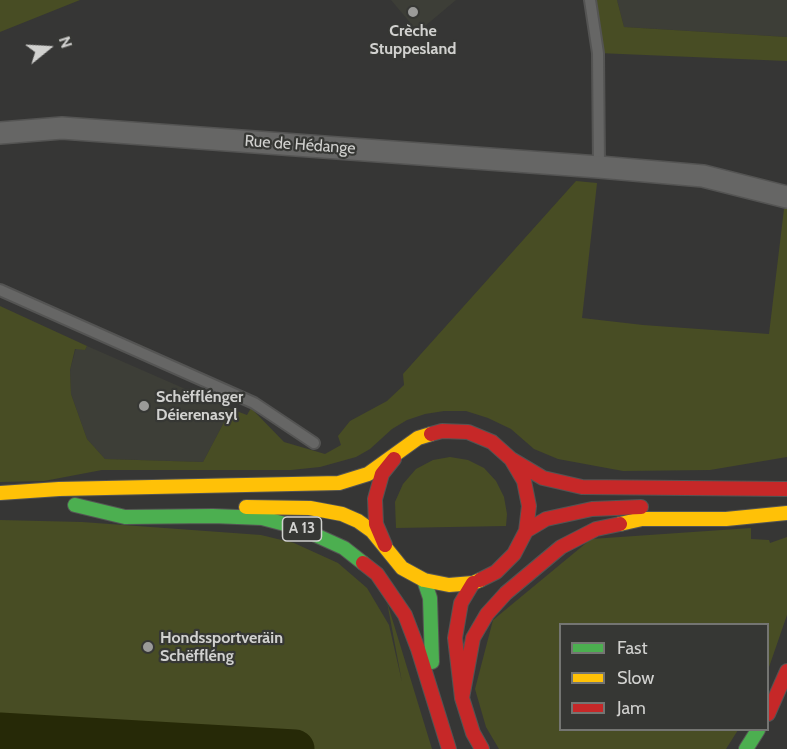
<!DOCTYPE html>
<meta charset="utf-8">
<style>
body{margin:0}
#map{position:relative;width:787px;height:749px;overflow:hidden;background:#363635;font-family:Cabin,sans-serif}
canvas{display:block}
.legend{position:absolute;left:559px;top:623px;width:210px;height:108px;box-sizing:border-box;background:#363734;border:2px solid #747572;margin:0;padding:8px 10px;list-style:none;font-size:18px;color:#d1d1cf}
.legend li{display:flex;align-items:center;gap:12px;height:30px}
.legend b{width:30px;border:2px solid #747572}
.north{position:absolute;left:18px;top:18px;width:60px;height:60px;-webkit-text-stroke:4px #363734;paint-order:stroke;rotate:72deg;font-size:16px;font-weight:700;line-height:24px;text-align:center;color:#d1d1cf}
.north::after{content:'';display:block;margin:auto;width:21px;height:27px;background:#d1d1cf;clip-path:polygon(50% 0,100% 100%,50% 72%,0 100%)}
</style>
<div id="map">
<canvas width="787" height="749"></canvas>
<ul class="legend">
<li><b style="height:8px;background:#4caf50"></b>Fast</li>
<li><b style="height:8px;background:#ffc107"></b>Slow</li>
<li><b style="height:8px;background:#c62828"></b>Jam</li>
</ul>
<div class="north">N</div>
</div>
<script>
const ctx = document.querySelector('canvas').getContext('2d');
ctx.lineJoin = 'round';
function paint(path, color) { ctx.fillStyle = color; ctx.fill(path, 'evenodd'); }
const toPath = rows => new Path2D(rows.map(r => 'M' + r).join(''));
function stroke(path, color, width, dash) { ctx.strokeStyle = color; ctx.lineWidth = width; ctx.lineCap = dash ? 'butt' : 'round'; ctx.setLineDash(dash || []); ctx.stroke(path); }
function drawText(font, color, halo, rows, align = 'center') {
  ctx.font = font + ' Cabin,sans-serif'; ctx.lineWidth = 4.5; ctx.setLineDash([]); ctx.textBaseline = 'middle'; ctx.strokeStyle = halo; ctx.fillStyle = color; for (const [text, x, y, turn = 0] of rows) {
    ctx.save(); ctx.translate(x, y); ctx.rotate((+turn || 0) * Math.PI / 180); ctx.textAlign = isNaN(turn) ? turn : align; if (halo) ctx.strokeText(text, 0, 0); ctx.fillText(text, 0, 0); ctx.restore();
  }
}
paint(toPath([
 [391,0,456,0,418,32],
 [617,0,787,0,787,37,624,27],
 [87,346,231,409,203,462,105,459,87,439,71,394,70,370,76,348,85,350]
]), '#3d3e37');
paint(toPath([
 [0,0,80,0,0,32],
 [590,0,617,0,624,27,787,37,787,61,598,53],
 [576,181,597,183,582,318,643,325,769,334,784,209,787,209,787,457,710,470,623,471,558,459,534,449,511,429,488,418,466,411,444,411,425,414,407,420,392,429,370,449,356,457,320,467,291,470,102,470,44,481,0,482,0,306,87,346,85,350,75,349,70,370,71,394,87,439,105,459,203,462,231,409,247,415,251,408,284,442,325,454,341,445,338,436,350,421,387,401,404,385,403,374],
 [450,457,468,460,484,468,496,481,504,497,507,514,506,526,396,528,395,502,403,484,416,469,433,460],
 [0,520,82,522,261,535,294,543,338,563,367,588,389,625,402,682,387,602,432,749,48,749,0,745],
 [751,528,751,539,769,540,770,543,787,537,787,615,768,670,768,624,560,624,560,730,738,730,726,749,499,749,486,727,475,689,493,620,591,539]
]), '#484d24');
stroke(toPath([
 [0,732,295,749]
]), '#262907', 39);
const lane = toPath([
 [590,0,598,53,599,167],
 [0,290,254,403,314,443]
]);
const street = toPath([
 [0,133,62,128,599,167,703,176,787,197]
]);
const fast = toPath([
 [75,505,125,517,213,516,262,518,300,528,344,548,363,563],
 [424,580,430,598,432,662],
 [746,749,758,730]
]);
const slow = toPath([
 [0,493,59,489,339,483,368,474,418,438,431,434],
 [246,507,310,508,342,514,358,521,372,531,402,568,424,580,449,585,473,583,480,580],
 [620,524,642,519,726,519,787,513]
]);
const jam = toPath([
 [431,434,442,431,468,432,492,442,511,459,543,478,582,487,787,489],
 [526,531,546,519,592,509,641,507],
 [385,545,376,524,375,499,382,474,394,459],
 [363,563,377,574,405,615,418,649,449,749],
 [480,580,496,572,514,554,526,531,529,506,524,481,511,459],
 [473,583,461,603,455,638,462,698,473,733,482,749],
 [462,698,473,638,487,614,506,593,561,547,596,529,620,524],
 [768,714,787,671]
]);
stroke(lane, '#545453', 14);
stroke(street, '#545453', 24);
stroke(fast, '#545453', 16);
stroke(slow, '#545453', 16);
stroke(jam, '#545453', 16);
stroke(lane, '#666665', 10);
stroke(street, '#666665', 21);
stroke(fast, '#4caf50', 14);
stroke(slow, '#ffc107', 14);
stroke(jam, '#c62828', 14);
for (const [x, y, r, color] of [
 [413,12,6,"#9b9b99"],
 [144,406,6,"#9b9b99"],
 [148,647,6,"#9b9b99"]
]) { const dot = new Path2D(); dot.arc(x, y, r, 0, 2 * Math.PI); ctx.fillStyle = color; ctx.fill(dot); stroke(dot, '#363734', 2); }
for (const [x, y, w] of [
 [302,529,39]
]) { const box = new Path2D(); box.roundRect(x - w / 2, y - 12, w, 24, 4.5); ctx.fillStyle = '#363734'; ctx.fill(box); stroke(box, '#d1d1cf', 1.5); }
drawText('bold 15px', '#d1d1cf', null, [
 ["A 13",302,529]
]);
drawText('bold 16px', '#d1d1cf', '#363734', [
 ["Crèche",413,31,"center"],
 ["Stuppesland",413,49,"center"],
 ["Schëfflénger",156,397],
 ["Déierenasyl",156,415],
 ["Hondssportveräin",160,638],
 ["Schëffléng",160,656]
], 'left');
drawText('16px', '#d1d1cf', '#363734', [
 ["Rue de Hédange",300,145,4]
]);
</script>
